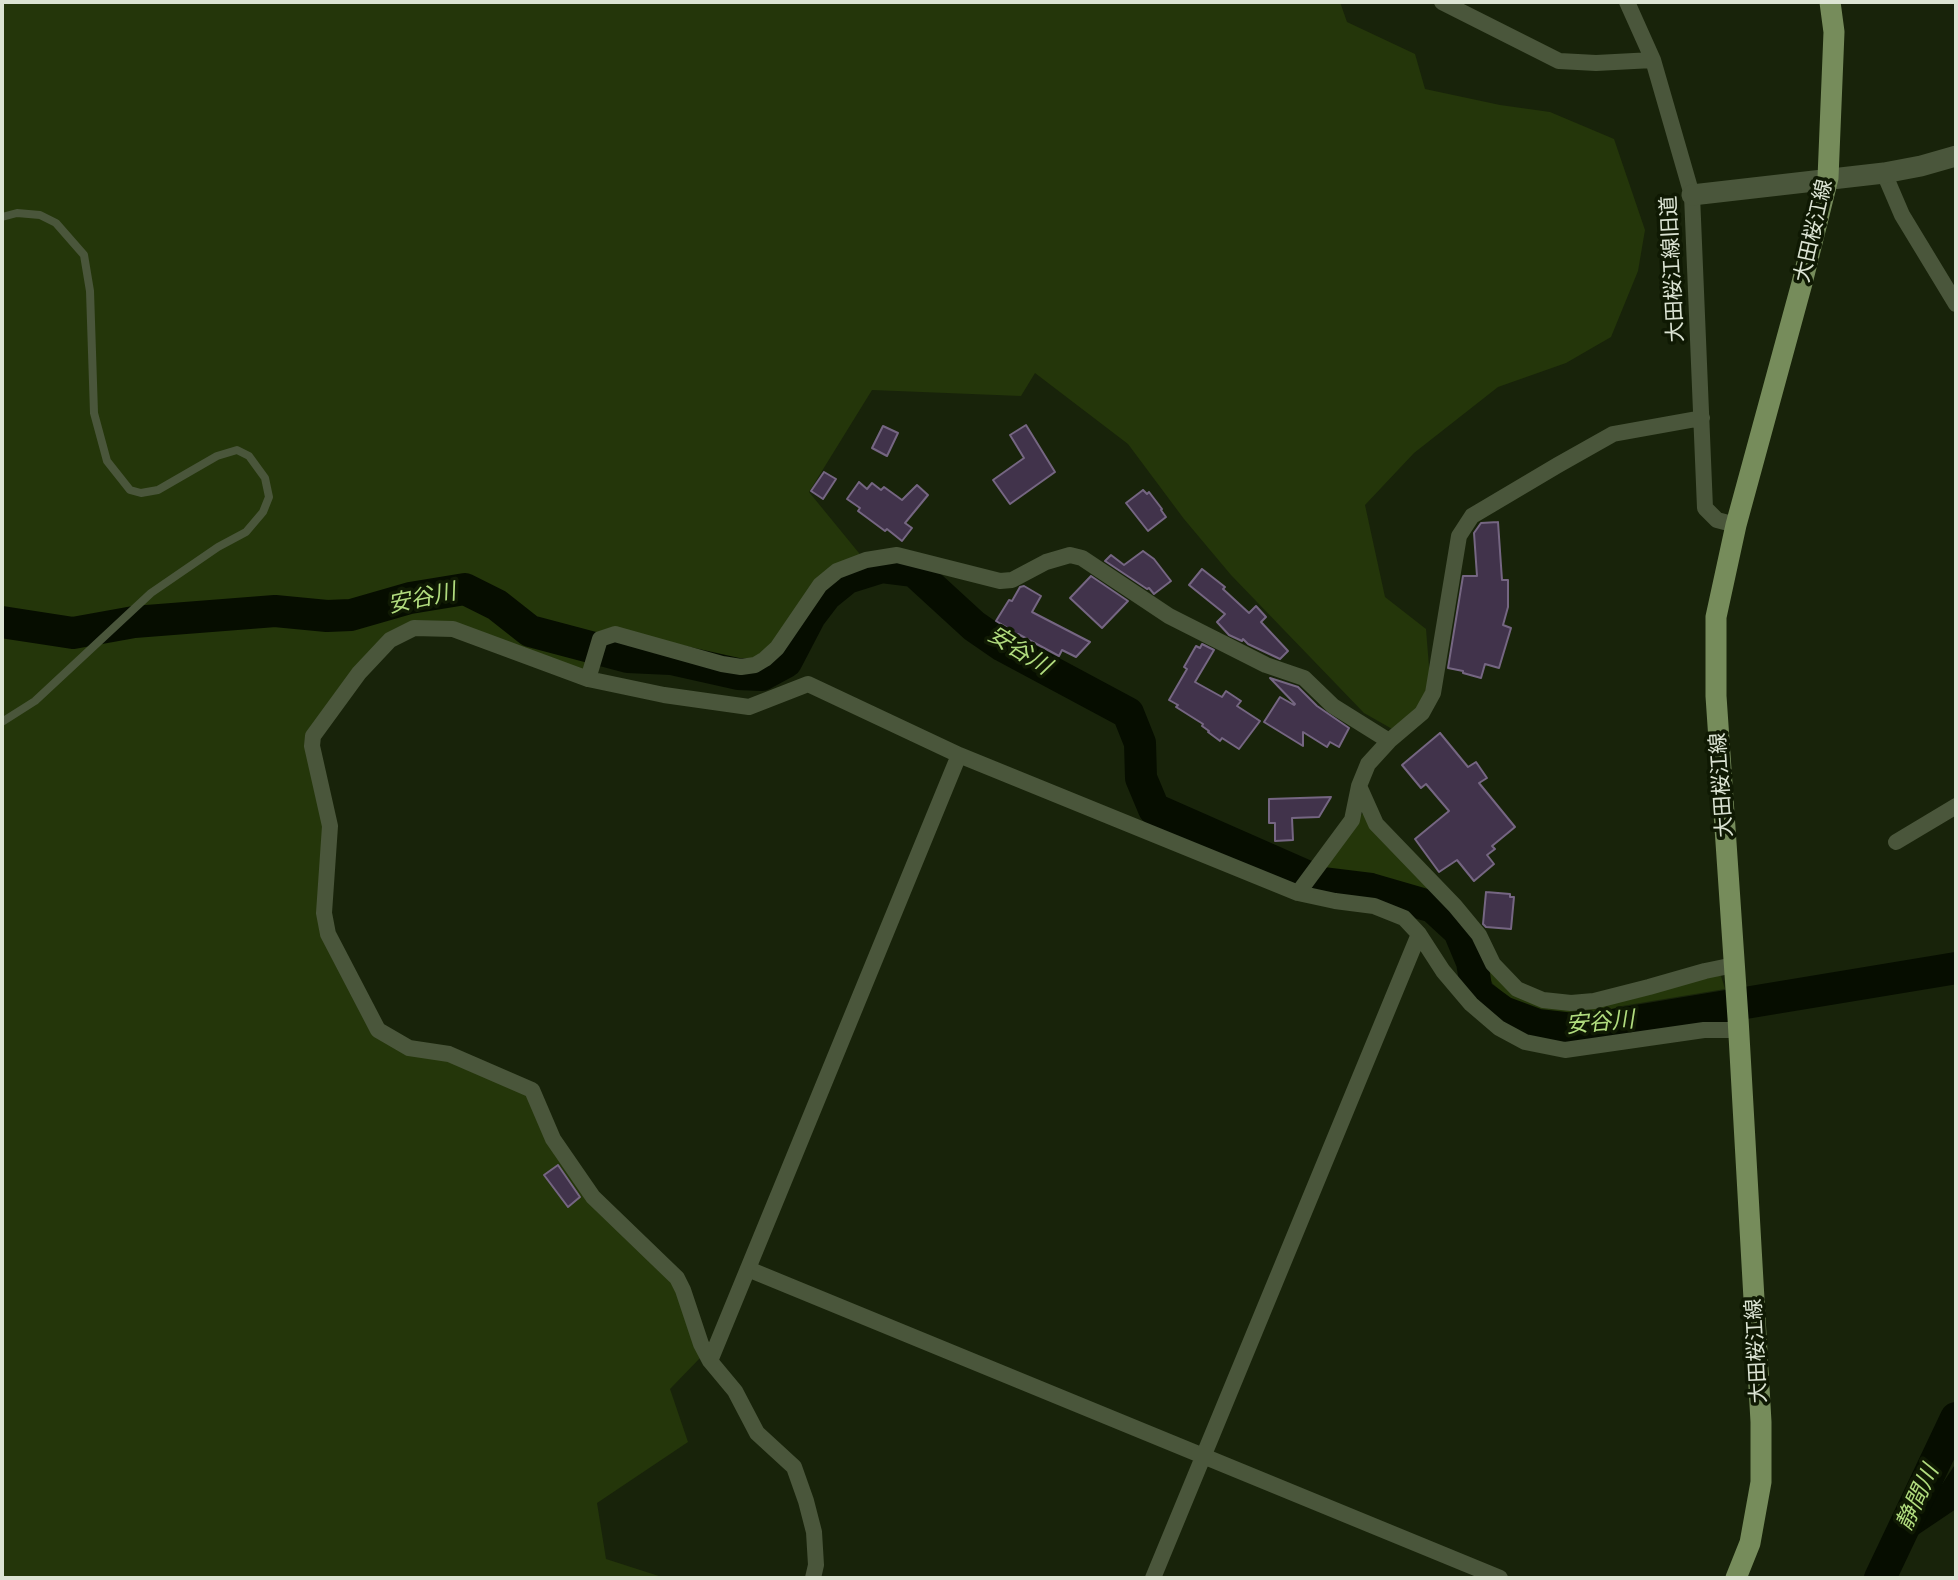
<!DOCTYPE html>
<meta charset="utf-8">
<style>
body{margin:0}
#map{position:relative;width:1958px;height:1580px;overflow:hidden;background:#18230a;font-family:"PT Sans Narrow",sans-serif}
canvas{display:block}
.frame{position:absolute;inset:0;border:4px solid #dce4d4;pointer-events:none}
</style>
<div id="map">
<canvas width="1958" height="1580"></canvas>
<div class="frame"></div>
</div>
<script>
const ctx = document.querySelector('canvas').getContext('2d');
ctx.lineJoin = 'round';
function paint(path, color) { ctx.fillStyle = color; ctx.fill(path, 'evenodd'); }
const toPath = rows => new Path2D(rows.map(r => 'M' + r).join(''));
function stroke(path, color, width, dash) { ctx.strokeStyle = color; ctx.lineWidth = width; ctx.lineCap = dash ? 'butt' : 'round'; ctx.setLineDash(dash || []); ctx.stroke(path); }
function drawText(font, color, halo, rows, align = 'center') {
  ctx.font = font + ' "PT Sans Narrow","Noto Sans JP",sans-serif'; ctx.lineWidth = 7; ctx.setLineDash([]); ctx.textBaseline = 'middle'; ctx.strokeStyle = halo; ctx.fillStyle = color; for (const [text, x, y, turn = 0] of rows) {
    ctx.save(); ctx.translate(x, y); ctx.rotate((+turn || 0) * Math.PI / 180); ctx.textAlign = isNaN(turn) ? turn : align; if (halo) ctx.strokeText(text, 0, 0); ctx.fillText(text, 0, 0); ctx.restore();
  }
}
paint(toPath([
 [2,2,1340,2,1347,22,1415,54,1425,89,1500,105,1550,112,1614,139,1645,230,1638,271,1611,337,1566,363,1498,387,1414,453,1365,505,1385,597,1426,629,1430,679,1419,709,1394,730,1364,713,1231,575,1184,519,1128,444,1035,373,1021,396,872,390,809,492,863,558,837,566,771,650,746,663,618,631,584,670,408,625,310,733,325,826,319,911,378,1036,446,1059,528,1092,547,1139,677,1285,701,1357,670,1389,688,1442,597,1503,606,1559,665,1578,2,1578],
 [1363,813,1541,1005,1713,973,1721,976,1725,989,1622,1006,1600,1014,1570,1019,1535,1012,1513,1002,1493,984,1477,960,1468,936,1437,903,1412,897,1387,887,1316,872]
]), '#24360a');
paint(toPath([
 [1956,1463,1956,1509,1910,1540,1935,1495]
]), '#060d00');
stroke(toPath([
 [2,622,73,633,134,622,275,611,327,616,351,615,410,598,465,589,497,605,530,631,628,657,671,659,738,674,762,675,786,662,810,616,826,595,847,578,882,567,914,571,974,626,1003,646,1128,713,1140,743,1141,778,1154,809,1322,883,1371,889,1433,907,1459,931,1472,962,1477,993,1503,1012,1538,1025,1582,1030,1956,968],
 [1880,1578,1956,1418]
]), '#060d00', 32);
const building = toPath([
 [1026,425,1055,472,1010,504,993,480,1024,458,1010,435,1026,425],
 [883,426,898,433,887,456,872,448,883,426],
 [824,472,836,479,823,499,811,491,824,472],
 [859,482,867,489,872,483,881,490,884,487,902,500,917,485,928,495,905,523,912,528,902,541,887,529,885,531,858,511,860,508,847,499,859,482],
 [1143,490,1147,494,1149,492,1162,509,1161,510,1166,517,1148,531,1126,503,1143,490],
 [1498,522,1502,580,1508,580,1508,607,1503,625,1511,628,1499,668,1485,664,1481,678,1463,673,1463,671,1448,668,1463,576,1477,576,1474,533,1481,523,1498,522],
 [1143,551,1154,559,1171,581,1154,594,1149,588,1147,589,1105,561,1111,555,1124,565,1143,551],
 [1202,569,1225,587,1223,589,1249,613,1256,606,1266,617,1261,622,1288,651,1280,659,1248,644,1243,639,1242,641,1229,635,1217,622,1225,614,1189,585,1202,569],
 [1091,576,1128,601,1102,628,1070,598,1091,576],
 [1024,586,1041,596,1032,612,1090,642,1076,657,1062,650,1059,656,1018,634,1016,639,1003,631,1006,627,996,621,1009,600,1012,601,1020,587,1024,586],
 [1202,644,1214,650,1195,682,1222,697,1226,691,1241,701,1237,706,1260,721,1239,749,1222,738,1220,741,1208,732,1209,731,1202,726,1203,724,1176,707,1178,705,1169,700,1187,669,1184,667,1196,646,1200,648,1202,644],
 [1270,678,1298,687,1317,706,1349,728,1339,747,1330,742,1327,747,1303,732,1303,746,1264,722,1280,697,1294,705,1295,704,1270,678],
 [1440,733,1468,767,1476,762,1487,778,1479,783,1515,827,1492,846,1495,849,1487,855,1494,864,1474,881,1457,860,1439,872,1415,839,1449,811,1426,784,1421,788,1402,765,1440,733],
 [1331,797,1319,817,1292,818,1293,840,1275,841,1275,823,1269,823,1269,799,1331,797],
 [1486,892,1510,894,1510,897,1514,897,1511,929,1486,927,1483,924,1486,892],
 [558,1165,580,1197,568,1207,544,1175,558,1165]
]);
paint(building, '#41334b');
stroke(building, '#756682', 2);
stroke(toPath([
 [2,217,17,213,40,215,56,223,84,255,90,291,94,413,107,461,130,490,141,493,158,490,217,456,237,450,249,456,265,478,269,497,263,512,246,532,218,547,151,593,35,701,2,722]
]), '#4a563b', 8);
stroke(toPath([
 [1442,2,1559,61,1596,63,1653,60],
 [1627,2,1653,60,1692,195,1705,508,1717,520,1736,525],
 [1884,173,1902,215,1956,304],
 [588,679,600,639,615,634,722,664,741,667,755,665,765,659,777,648,820,585,837,571,866,560,897,555,1000,581,1012,580,1046,562,1070,555,1082,558,1169,616,1266,665,1304,678,1333,706,1389,741,1422,713,1433,693,1459,536,1472,516,1558,465,1613,434,1702,418],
 [1359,786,1376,824,1455,906,1479,935,1493,964,1517,989,1543,1000,1571,1003,1594,1001,1649,987,1705,971,1734,965],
 [1896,842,1956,806],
 [1298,893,1352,820,1359,786,1368,764,1389,741],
 [748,1269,1500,1578],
 [710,1361,959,755],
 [813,1578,816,1565,814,1532,806,1501,794,1467,757,1433,735,1391,710,1361,701,1344,683,1290,677,1278,593,1197,553,1139,532,1090,449,1054,409,1048,378,1030,328,934,324,913,330,826,312,746,313,736,359,673,390,640,414,628,453,629,588,679,664,695,749,707,808,684,959,755,1298,893,1335,901,1374,906,1404,918,1419,934,1443,971,1471,1004,1499,1028,1525,1042,1565,1050,1704,1030,1739,1030],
 [1153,1578,1419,934]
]), '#4a563b', 16);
stroke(toPath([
 [1692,195,1884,173,1921,166,1956,156]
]), '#4a563b', 21);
stroke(toPath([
 [1736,1578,1750,1543,1761,1482,1761,1422,1738,1018,1716,696,1716,617,1736,525,1802,283,1828,178,1834,32,1830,2]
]), '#768c5b', 21);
drawText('21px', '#dce4d4', '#0f1903', [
 ["大田桜江線",1814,231,-77],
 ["大田桜江線旧道",1673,269,-93],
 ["大田桜江線",1722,785,-94],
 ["大田桜江線",1757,1351,-93]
]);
drawText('italic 23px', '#b1dc7e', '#0f1903', [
 ["安谷川",422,599,-12],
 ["安谷川",1019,651,32],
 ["安谷川",1600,1023,-5],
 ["静間川",1918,1498,-65]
]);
</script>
